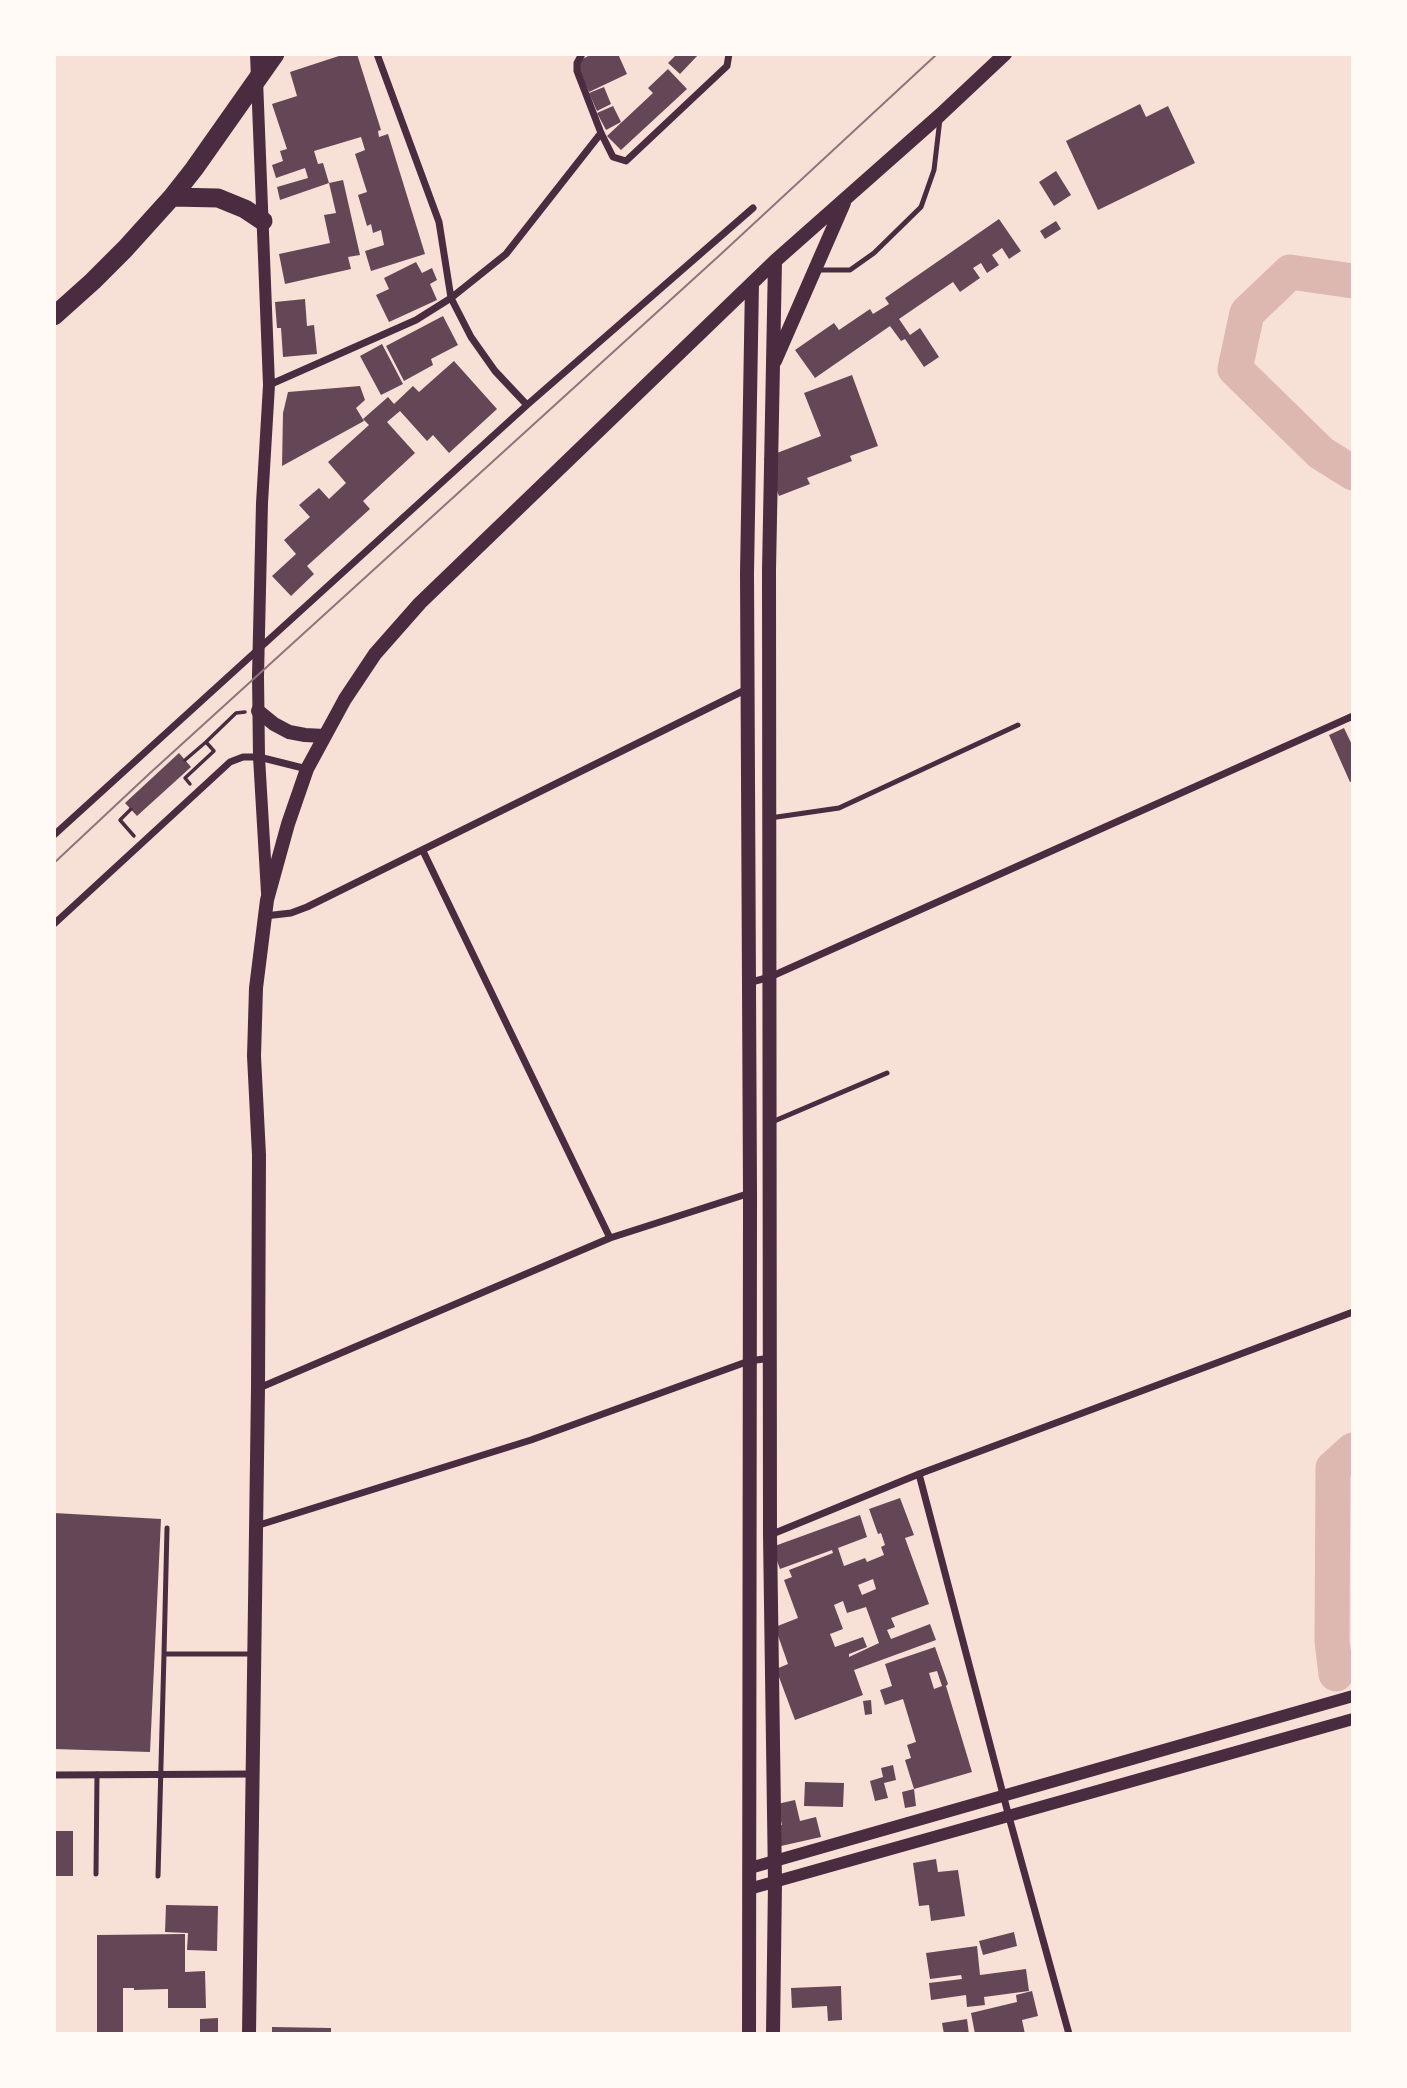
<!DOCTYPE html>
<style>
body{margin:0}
#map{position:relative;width:1407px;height:2088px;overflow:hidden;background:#f7e1d7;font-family:"Varela Round",sans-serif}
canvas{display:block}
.frame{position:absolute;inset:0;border:56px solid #fffaf5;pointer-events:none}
</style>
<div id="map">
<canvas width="1407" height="2088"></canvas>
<div class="frame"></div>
</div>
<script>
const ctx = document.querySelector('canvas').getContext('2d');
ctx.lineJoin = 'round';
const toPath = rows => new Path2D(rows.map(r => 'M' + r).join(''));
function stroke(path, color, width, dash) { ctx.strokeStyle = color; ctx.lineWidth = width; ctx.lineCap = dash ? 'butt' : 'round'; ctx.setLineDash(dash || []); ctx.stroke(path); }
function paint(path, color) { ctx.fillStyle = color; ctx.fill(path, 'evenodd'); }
stroke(toPath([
 [1353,281,1290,272,1247,313,1235,369,1321,453,1353,473],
 [1336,1674,1332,1641,1333,1468,1353,1450]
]), '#dcb8b0', 35);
paint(toPath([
 [345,54,357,54,381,130,378,131,379,137,388,134,425,254,371,271,365,251,384,245,381,230,373,233,371,224,367,226,358,195,367,192,355,154,365,150,361,137,314,151,318,164,323,163,329,183,280,200,277,187,308,178,305,168,276,178,272,165,283,161,280,151,287,149,272,104,297,96,290,72],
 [593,54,618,54,627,74,589,92,575,62],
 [677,54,699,54,680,74,668,63],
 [668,69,687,89,621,150,607,136,653,93,648,88],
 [604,87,611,104,597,111,589,93],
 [1140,104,1146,117,1168,106,1195,163,1098,210,1066,141],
 [613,106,621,122,606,130,597,113],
 [1056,171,1071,195,1054,206,1039,182],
 [343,180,360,255,348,257,351,269,285,284,279,254,330,243,324,215,336,213,329,183],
 [999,219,1021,251,1009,259,1002,248,992,255,999,265,987,273,981,263,973,268,980,278,960,292,953,282,899,319,910,335,920,328,939,357,924,367,905,339,901,341,890,326,815,378,795,350,834,323,839,330,870,309,873,314,889,304,885,298],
 [1056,221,1061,229,1045,239,1040,231],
 [416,262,422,273,432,268,437,280,430,284,437,300,389,322,376,295,389,289,384,278],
 [305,299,307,326,314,325,317,354,283,357,281,328,277,328,275,302],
 [443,316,458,345,431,359,433,365,404,381,386,346],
 [382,344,403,384,381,395,360,356],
 [454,361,497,409,449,453,433,435,427,441,400,411,387,422,415,453,363,501,370,509,307,566,314,574,291,596,272,576,296,554,284,540,310,517,299,505,319,488,329,499,346,483,328,462,369,425,363,419,388,397,394,404,413,386,419,392],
 [852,375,878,446,850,456,852,461,807,478,810,484,779,496,764,458,821,436,804,393],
 [360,386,365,400,356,408,364,421,282,466,283,413,288,392],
 [1344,728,1353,747,1353,781,1350,782,1329,735],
 [179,753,191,767,137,816,125,803],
 [900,1498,914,1535,905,1538,929,1604,891,1618,895,1627,887,1630,891,1639,930,1624,936,1640,854,1670,863,1695,795,1720,776,1669,788,1664,775,1627,798,1618,784,1580,792,1577,789,1570,833,1553,832,1550,780,1569,772,1547,860,1515,867,1537,838,1548,844,1566,865,1558,867,1562,884,1555,881,1547,885,1545,881,1533,878,1534,869,1509],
 [873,1579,876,1589,862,1595,858,1585],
 [843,1601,847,1613,866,1607,879,1643,849,1657,849,1654,867,1647,863,1637,835,1647,830,1634,843,1629,834,1605],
 [54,1513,161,1519,150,1752,54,1749],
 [935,1647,948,1684,946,1686,972,1772,914,1789,905,1760,911,1758,907,1745,916,1742,903,1699,885,1705,880,1690,892,1686,885,1664],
 [937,1671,942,1686,934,1689,929,1673],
 [871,1700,872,1714,865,1715,863,1701],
 [893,1765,896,1780,884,1783,888,1798,875,1801,870,1781,883,1777,881,1768],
 [805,1782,844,1783,843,1807,804,1806],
 [914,1789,916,1806,905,1808,902,1792],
 [795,1800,800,1821,816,1817,821,1837,781,1846,777,1826,782,1825,777,1804],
 [54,1831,73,1831,73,1876,54,1876],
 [936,1859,938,1872,958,1870,965,1916,931,1921,929,1905,919,1906,913,1863],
 [166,1905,218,1906,217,1951,187,1950,188,1933,165,1932],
 [1014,1932,1017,1946,983,1955,979,1941],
 [185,1934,185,1972,205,1971,206,2008,168,2008,168,1989,134,1990,134,1988,123,1988,123,2034,97,2034,97,1935],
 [977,1946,980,1975,1026,1969,1029,1991,984,1997,985,2005,967,2007,966,1995,931,2000,929,1983,962,1979,961,1975,930,1979,926,1953],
 [841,1986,842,2020,828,2021,827,2006,792,2008,791,1988],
 [1032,1991,1038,2016,1022,2020,1025,2034,975,2034,971,2013,1017,2002,1016,1995],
 [218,2018,218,2034,200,2034,200,2019],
 [967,2019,969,2034,944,2034,942,2023],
 [272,2027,331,2028,331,2034,272,2034]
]), '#644757');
stroke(toPath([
 [206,742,236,713,245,712],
 [185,760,206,742,214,751,185,778,190,784],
 [131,809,120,820,134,836]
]), '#4a2c40', 3.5);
stroke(toPath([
 [818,270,850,270,874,253,921,207,934,170,940,119],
 [770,818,839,808,1018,725],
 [772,1122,887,1073],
 [167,1528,164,1654,251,1654],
 [96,1874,97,1774],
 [158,1876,164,1654]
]), '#4a2c40', 5);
stroke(toPath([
 [377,54,439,222,451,298,471,337,495,371,527,405],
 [582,54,577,63,577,71,601,133,613,157,626,161,727,66,729,54],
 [269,385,416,320,451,298,506,254,601,133],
 [54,835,527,405,753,208],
 [423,851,610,1238],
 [265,916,291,913,307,907,747,689],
 [54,924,230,762,243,757,259,757,307,769],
 [748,983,770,977,1353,716],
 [259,1388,610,1238,750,1193],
 [919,1474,1009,1817,1069,2034],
 [256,1526,531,1440,749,1361,771,1358],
 [770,1535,919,1474,1353,1312],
 [54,1775,253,1774]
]), '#4a2c40', 7);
stroke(toPath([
 [256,54,269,385,262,503,258,676,259,757,267,893],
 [750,1868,1353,1696],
 [749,1889,1353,1719]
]), '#4a2c40', 12);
stroke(toPath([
 [775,361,844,203],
 [258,711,274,724,289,732,305,735,324,736],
 [249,2034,258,1388,259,1155,254,1056,256,988,267,900,288,824,307,769,345,699,375,654,420,603,775,261,940,115,1005,54],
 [749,2034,750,1193,747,573,752,283],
 [773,2034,775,1882,770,1535,769,570,775,261]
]), '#4a2c40', 14);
stroke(toPath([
 [172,197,218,198,245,209,263,221],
 [54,316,93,281,125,249,172,197,194,169,275,54]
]), '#4a2c40', 19);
stroke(toPath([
 [54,863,149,774,721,254,937,54]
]), '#8f747c', 2);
</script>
